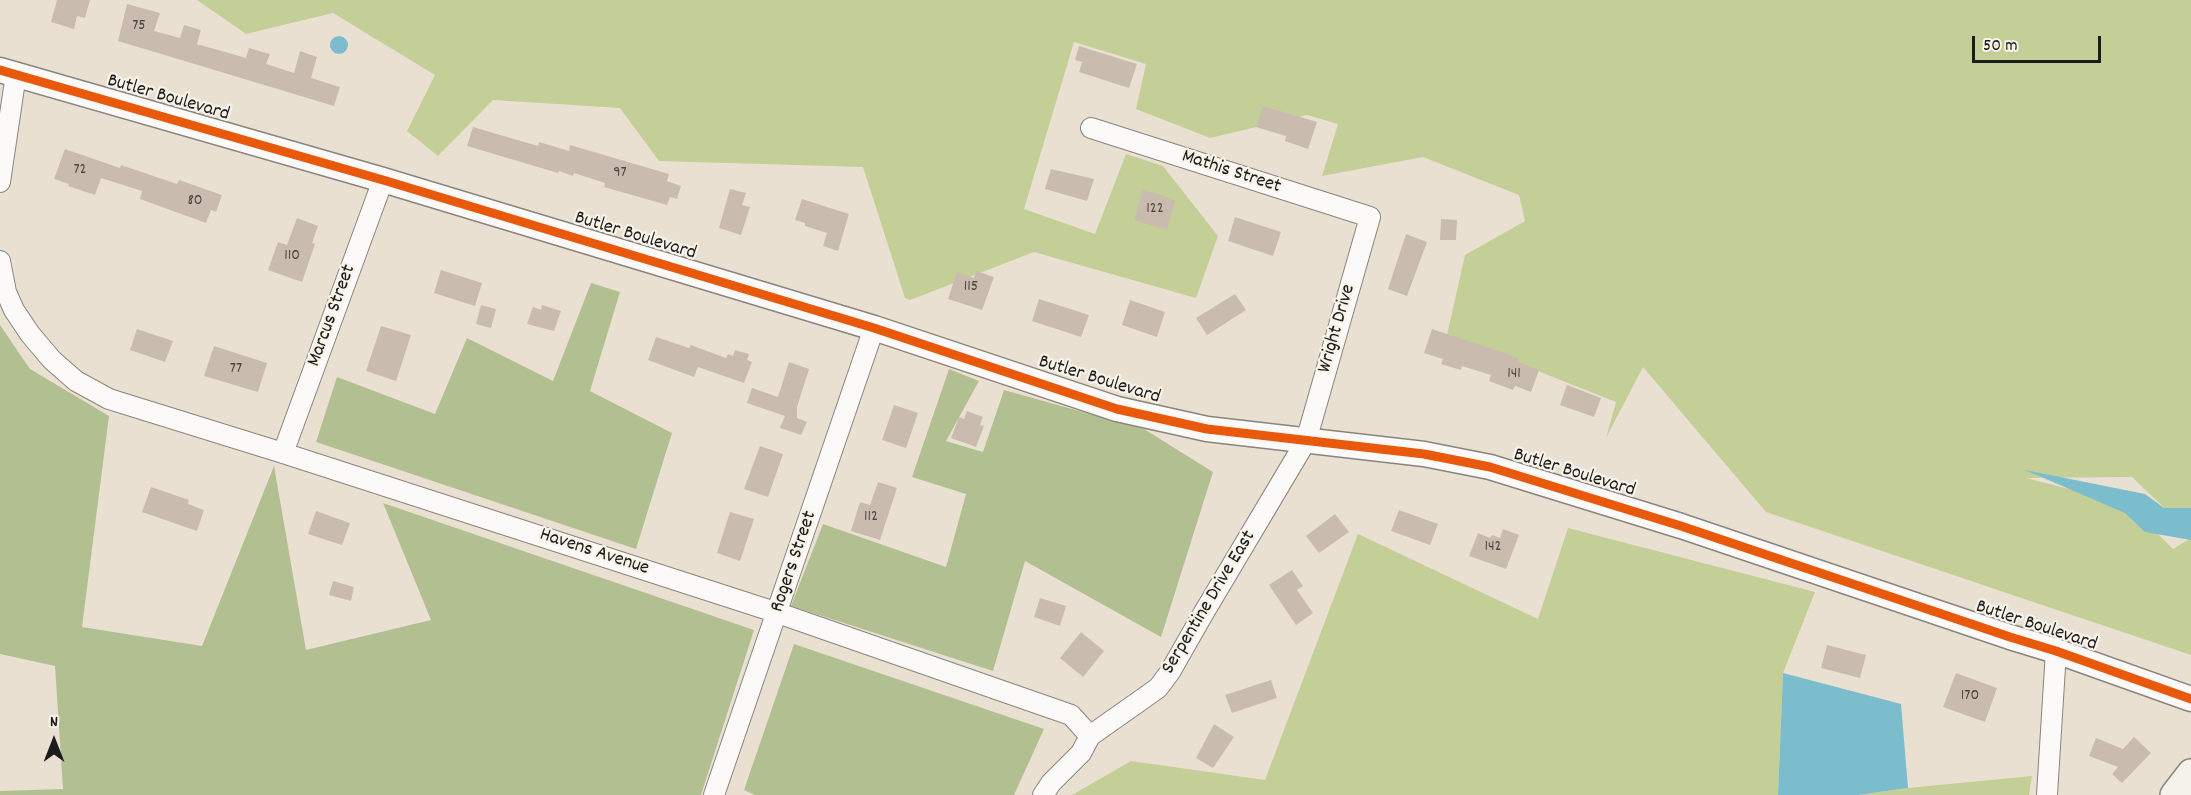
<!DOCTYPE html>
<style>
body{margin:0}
#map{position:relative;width:2191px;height:795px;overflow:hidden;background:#eae0d2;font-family:Dekko,sans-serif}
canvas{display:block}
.north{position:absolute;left:24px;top:711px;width:60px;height:60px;-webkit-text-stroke:4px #f7f3e8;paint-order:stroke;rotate:0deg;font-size:16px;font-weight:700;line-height:24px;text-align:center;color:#1c1c1c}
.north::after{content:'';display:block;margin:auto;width:21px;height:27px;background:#1c1c1c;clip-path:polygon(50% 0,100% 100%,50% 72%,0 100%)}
.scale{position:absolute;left:1972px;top:36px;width:129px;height:27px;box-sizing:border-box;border:3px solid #1c1c1c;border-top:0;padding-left:8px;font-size:18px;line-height:21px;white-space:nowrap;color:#1c1c1c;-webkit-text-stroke:4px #f7f3e8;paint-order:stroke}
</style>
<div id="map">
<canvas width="2191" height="795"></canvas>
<div class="north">N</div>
<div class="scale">50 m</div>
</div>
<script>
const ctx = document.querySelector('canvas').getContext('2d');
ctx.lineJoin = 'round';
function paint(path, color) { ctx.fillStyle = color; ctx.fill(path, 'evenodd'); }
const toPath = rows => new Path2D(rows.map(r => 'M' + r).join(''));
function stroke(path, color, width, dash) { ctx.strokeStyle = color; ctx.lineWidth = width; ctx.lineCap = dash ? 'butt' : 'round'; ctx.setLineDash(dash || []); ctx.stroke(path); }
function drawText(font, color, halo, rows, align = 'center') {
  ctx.font = font + ' Dekko,sans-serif'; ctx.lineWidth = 4.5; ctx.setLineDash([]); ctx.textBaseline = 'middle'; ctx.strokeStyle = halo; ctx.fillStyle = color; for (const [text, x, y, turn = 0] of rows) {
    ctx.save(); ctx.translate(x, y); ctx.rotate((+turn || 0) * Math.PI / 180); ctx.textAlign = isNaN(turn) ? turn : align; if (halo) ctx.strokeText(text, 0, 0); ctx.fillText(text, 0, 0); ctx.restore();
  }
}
paint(toPath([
 [197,0,2191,0,2191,514,2180,523,2132,477,2026,478,2128,504,2173,549,2191,538,2191,655,1766,512,1643,367,1606,438,1616,402,1447,335,1465,255,1525,221,1519,195,1423,157,1322,176,1338,124,1307,115,1210,138,1136,109,1146,64,1074,42,1024,209,1095,234,1126,154,1163,166,1218,236,1196,298,1034,252,910,300,905,298,863,167,659,161,620,108,493,100,438,156,407,131,435,75,333,13,246,34],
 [1568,528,1815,592,1783,673,1778,795,1072,795,1131,761,1265,780,1358,534,1538,619],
 [2032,776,2029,795,1858,795,1908,788]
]), '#c4ce97');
paint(toPath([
 [591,283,620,292,590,391,672,433,636,549,316,442,337,377,435,414,467,338,553,381],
 [0,325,30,369,109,416,82,627,202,646,274,466,306,650,431,620,383,503,754,630,701,795,0,795,0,791,63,789,55,666,0,654],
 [949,369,979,381,946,441,983,452,1004,390,1144,429,1213,472,1161,637,1025,561,993,671,791,606,823,524,946,567,966,494,912,477],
 [794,644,1044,729,1014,795,755,795,744,790]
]), '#b2c091');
paint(toPath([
 '330 45a9 9 0 1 1 18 0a9 9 0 1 1-18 0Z',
 [2025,470,2145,494,2164,508,2191,508,2191,540,2145,532,2125,513],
 [1783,673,1901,704,1908,788,1858,795,1778,795]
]), '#7bbccd');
paint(toPath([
 [57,0,90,0,85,18,77,16,74,29,51,22],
 [127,4,160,13,154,31,180,38,184,25,201,30,197,44,246,58,249,48,270,54,266,64,294,73,300,51,317,57,311,78,340,87,334,106,118,41],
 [1079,46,1137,64,1129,88,1079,72,1082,62,1075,60],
 [1263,106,1317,122,1308,149,1285,141,1286,136,1256,127],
 [473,127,538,146,539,142,569,151,570,145,669,174,667,181,681,186,677,199,670,197,667,205,604,187,605,183,574,173,573,176,559,171,558,173,467,146],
 [65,149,120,168,121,165,177,184,179,180,222,195,216,212,211,210,206,223,140,199,142,191,101,178,95,195,68,186,69,184,54,179],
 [1051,169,1094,179,1087,201,1045,189],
 [730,189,746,193,742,205,750,207,741,235,719,228],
 [1143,189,1175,200,1167,230,1134,220],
 [802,199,849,214,838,251,823,246,827,233,805,226,805,223,795,220],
 [1235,217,1281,232,1273,256,1228,241],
 [297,218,318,226,312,243,315,244,302,282,268,270,278,242,287,245],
 [1441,219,1457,220,1456,240,1440,240],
 [1406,234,1427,242,1407,296,1388,289],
 [441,270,482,283,475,306,434,293],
 [976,271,994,277,982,310,948,299,957,272,974,278],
 [1235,294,1246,310,1207,335,1196,318],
 [1039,299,1089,315,1081,337,1032,321],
 [1130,300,1165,312,1157,337,1122,325],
 [481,305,496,309,491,328,476,324],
 [542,305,561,311,554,331,527,324,533,307,541,310],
 [381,326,411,335,396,381,366,371],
 [137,329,173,341,165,362,130,350],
 [1432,329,1519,358,1518,362,1539,370,1531,392,1515,386,1513,390,1489,381,1491,375,1462,366,1461,370,1441,364,1443,359,1424,353],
 [656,337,689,348,691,345,726,358,728,354,733,356,735,350,749,354,747,360,752,362,744,383,698,367,694,377,648,360],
 [214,346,267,363,258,392,204,376],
 [789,362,809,369,797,407,797,418,807,422,801,435,780,428,785,416,747,403,752,388,778,397],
 [1567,385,1601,398,1594,417,1560,405],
 [894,405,918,413,906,448,882,440],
 [967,411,983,417,980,425,984,426,976,447,951,438,959,417,964,419],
 [760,446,783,454,768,497,744,489],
 [878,482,897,488,880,540,851,531,860,502,870,505],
 [151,487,189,500,188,504,204,510,197,531,142,512],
 [1399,510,1438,524,1430,545,1391,531],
 [316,511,350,523,342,545,308,534],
 [730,512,754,519,740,561,717,553],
 [1335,514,1349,532,1319,553,1306,536],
 [1503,529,1519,535,1506,569,1469,556,1478,533,1490,538,1492,535,1500,538],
 [1292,570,1303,586,1297,590,1313,613,1296,625,1269,585],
 [333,581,354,587,351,601,329,595],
 [1040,598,1066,606,1060,626,1034,617],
 [1081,632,1104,651,1083,677,1060,658],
 [1827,645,1866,655,1860,678,1821,668],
 [1956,673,1997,688,1985,722,1943,707],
 [1271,680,1277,698,1232,713,1225,695],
 [1214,724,1234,737,1213,768,1196,758],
 [2134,737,2151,753,2122,783,2112,774,2118,767,2089,756,2096,738,2123,749]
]), '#c9bcaf');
const minor = toPath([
 [0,182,16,74],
 [0,261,6,292,14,310,30,334,52,360,76,381,109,399,283,453,778,613,1071,715,1090,736],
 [283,453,383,180],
 [714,795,874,328],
 [1043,795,1051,783,1081,753,1090,736,1158,688,1170,672,1203,614,1306,441,1370,217,1091,128],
 [2047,795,2056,651]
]);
const tertiary = toPath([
 [0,70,383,180,874,328,1117,409,1207,429,1424,454,1490,467,1681,526,2010,637,2056,651,2191,699]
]);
const secondary = toPath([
 [2174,795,2191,773]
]);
stroke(minor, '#89847d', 22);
stroke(tertiary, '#89847d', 27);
stroke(secondary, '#89847d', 30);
stroke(minor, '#fcfaf8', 20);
stroke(tertiary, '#fcfaf8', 24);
stroke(secondary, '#f5f1eb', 27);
stroke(toPath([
 [0,70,383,180,874,328,1117,409,1207,429,1424,454,1490,467,1681,526,2010,637,2056,651,2191,699]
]), '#e8590c', 9);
drawText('16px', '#474441', null, [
 ["75",139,27],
 ["72",80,171],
 ["97",620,174],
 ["80",195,202],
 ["122",1155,210],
 ["110",292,257],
 ["115",971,288],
 ["77",236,370],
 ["141",1514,375],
 ["112",871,518],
 ["142",1493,548],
 ["170",1970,697]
]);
drawText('20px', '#1c1c1c', '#f7f3e8', [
 ["Butler Boulevard",168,99,16],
 ["Mathis Street",1231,173,18],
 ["Butler Boulevard",635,237,17],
 ["Marcus Street",333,316,-70],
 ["Wright Drive",1338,329,-74],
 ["Butler Boulevard",1099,381,17],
 ["Butler Boulevard",1574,474,17],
 ["Havens Avenue",594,553,18],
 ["Rogers Street",795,562,-71],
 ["Serpentine Drive East",1210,603,-59],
 ["Butler Boulevard",2036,627,18]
]);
</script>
